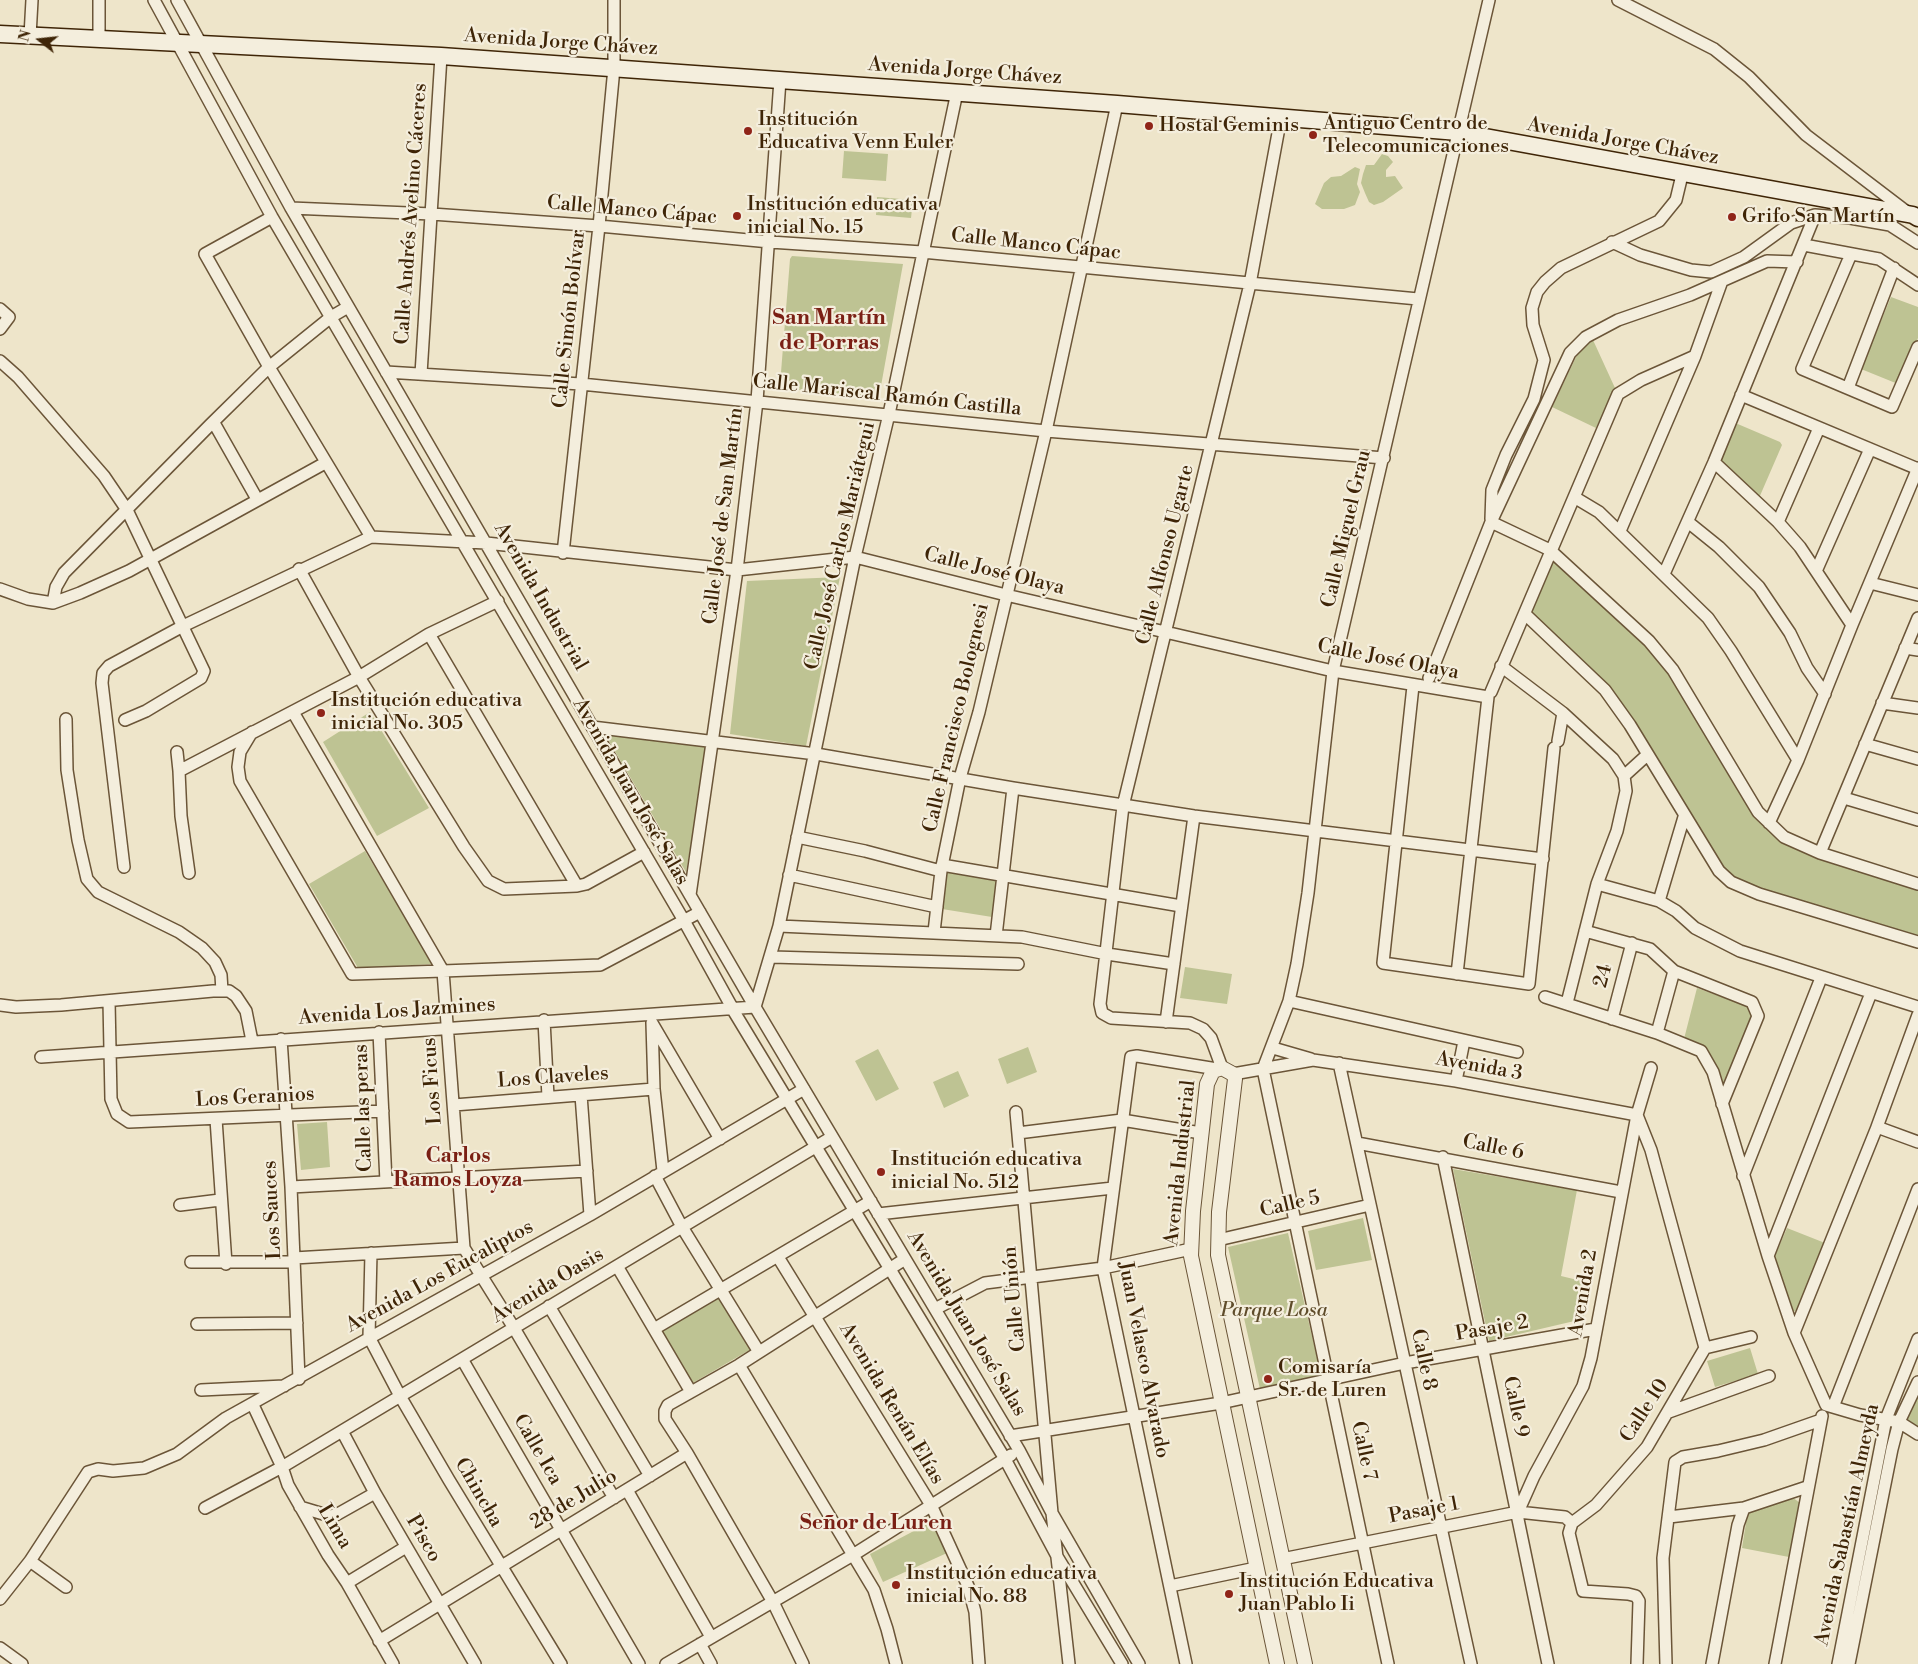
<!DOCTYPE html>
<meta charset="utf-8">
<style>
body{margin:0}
#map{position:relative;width:1918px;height:1664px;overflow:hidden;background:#eee5ca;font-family:"Libre Bodoni",serif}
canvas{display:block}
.north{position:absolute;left:15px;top:15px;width:50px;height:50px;-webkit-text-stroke:4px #f4eedd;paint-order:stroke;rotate:286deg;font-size:14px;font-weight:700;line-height:20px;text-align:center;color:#3f2507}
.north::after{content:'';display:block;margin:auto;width:18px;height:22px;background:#3f2507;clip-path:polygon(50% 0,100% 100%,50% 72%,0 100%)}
</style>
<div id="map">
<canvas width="1918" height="1664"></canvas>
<div class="north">N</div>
</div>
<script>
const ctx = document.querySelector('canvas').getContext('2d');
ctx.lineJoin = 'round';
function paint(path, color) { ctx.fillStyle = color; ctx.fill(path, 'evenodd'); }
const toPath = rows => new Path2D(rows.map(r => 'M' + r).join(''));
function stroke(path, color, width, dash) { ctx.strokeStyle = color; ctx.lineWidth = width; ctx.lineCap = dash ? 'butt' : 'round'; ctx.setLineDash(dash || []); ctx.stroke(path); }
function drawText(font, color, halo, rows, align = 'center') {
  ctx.font = font + ' "Libre Bodoni",serif'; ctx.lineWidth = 4.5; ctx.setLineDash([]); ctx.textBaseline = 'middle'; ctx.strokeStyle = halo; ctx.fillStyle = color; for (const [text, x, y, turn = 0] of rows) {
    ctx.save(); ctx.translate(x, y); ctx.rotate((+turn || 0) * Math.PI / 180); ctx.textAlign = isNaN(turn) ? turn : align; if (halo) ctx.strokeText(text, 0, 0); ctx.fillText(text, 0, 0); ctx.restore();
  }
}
paint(toPath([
 [844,151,888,154,886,181,842,178],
 [1382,154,1388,156,1393,162,1386,170,1386,177,1395,176,1403,188,1383,202,1374,205,1369,202,1365,193,1361,183,1363,174,1366,165,1374,165],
 [1355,167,1360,169,1357,184,1360,192,1355,205,1344,209,1322,209,1315,204,1324,183,1331,177,1341,176],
 [877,197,913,200,911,218,876,215],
 [792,256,903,264,879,397,875,398,782,388,780,385,790,259],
 [1891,297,1918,307,1918,338,1898,384,1861,369],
 [1593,340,1615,388,1596,428,1552,407,1578,353],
 [1733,422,1780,442,1782,445,1759,498,1720,462],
 [1554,561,1560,564,1654,654,1690,706,1753,815,1771,833,1792,846,1918,887,1918,939,1752,886,1734,877,1716,862,1615,696,1530,614,1550,563],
 [840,577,806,746,730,734,747,581],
 [370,712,429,808,377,836,323,742],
 [603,731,708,745,686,872],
 [365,851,433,964,358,968,309,884],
 [947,869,998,878,992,917,942,909],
 [1185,967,1232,974,1227,1004,1180,998],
 [1697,988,1752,1008,1754,1012,1723,1087,1707,1050,1698,1044,1684,1039],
 [1028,1047,1037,1072,1007,1084,998,1059],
 [878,1049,899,1089,876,1101,855,1061],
 [958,1071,969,1096,944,1108,933,1082],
 [327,1122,330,1167,301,1170,297,1124],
 [1453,1169,1577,1190,1561,1276,1590,1283,1583,1319,1489,1341],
 [1363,1218,1372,1260,1316,1270,1308,1231],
 [1787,1228,1825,1243,1802,1308,1793,1312,1773,1260],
 [1288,1233,1321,1375,1260,1389,1228,1247],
 [722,1296,753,1348,691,1384,661,1332],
 [1750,1348,1758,1374,1715,1387,1707,1361],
 [1918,1390,1918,1428,1908,1421,1907,1418],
 [1792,1497,1800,1503,1789,1557,1742,1548,1748,1510],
 [931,1522,947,1553,883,1582,870,1554]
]), '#bec393');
const minor = toPath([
 [154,0,272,217,683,919,734,1011],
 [177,0,291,208,755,1007,1019,1450,1052,1513,1139,1664],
 [1618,0,1714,49,1749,77,1806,135,1907,212],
 [30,36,32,0],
 [99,39,99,0],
 [291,208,432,214,599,226,770,242,922,252,1418,299],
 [272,217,205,254,269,367,371,537],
 [1612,242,1640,255,1691,270,1711,272,1744,257,1791,223,1815,215,1850,218,1890,225,1918,243],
 [1804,245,1879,259,1918,285],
 [1851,254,1802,369,1892,407,1918,347],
 [0,309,9,317,0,329],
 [0,361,18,377,104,476,127,510,204,671,201,678,146,711,125,720],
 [386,372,581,384,1046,431,1384,458],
 [421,374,441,56],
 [1848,388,1894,268],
 [1741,395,1918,469],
 [214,423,257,499],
 [1714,462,1778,522,1800,547,1852,625],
 [1574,497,1599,512,1708,618,1731,651,1798,760],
 [1491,519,1492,490,1506,455,1534,399,1544,360,1533,325,1532,308,1537,292,1545,282,1561,268,1659,221,1676,200,1682,175],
 [1491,522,1550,550,1649,641,1673,670,1758,812,1784,837,1820,853,1918,884],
 [1688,522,1719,547,1759,587,1790,633,1807,668,1825,694],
 [1778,522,1819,428],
 [1620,531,1695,356,1722,281],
 [563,553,599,226,614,68,614,0],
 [299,569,359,677,464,847,488,881,504,889,577,886,586,884,644,852],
 [1817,569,1870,449],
 [1664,574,1714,462,1815,215],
 [1870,583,1918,595],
 [0,589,28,599,53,603,80,593,129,571,325,463],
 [53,603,56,587,64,573,210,425,269,367,331,317,348,307],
 [1525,614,1605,690,1630,725,1719,871,1731,882,1759,894,1918,942],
 [429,634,577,886],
 [1905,648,1918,650],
 [1501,666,1563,713,1613,759,1624,776,1626,791,1617,831,1597,884,1567,1003],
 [1429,678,1491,522,1570,353,1586,337,1618,320,1690,295,1767,261,1797,262],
 [1413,686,1383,963,1529,984,1554,748],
 [1491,692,1618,394,1641,380,1695,356],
 [1882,703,1918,708],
 [293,712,443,971,600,965,700,912],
 [66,719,67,770,78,840,87,879,98,892,179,932,202,948,215,962,221,975,222,991],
 [592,727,816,754,1013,788,1194,816,1543,859],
 [252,732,240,752,238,767,240,781,352,974,443,971,464,1248,514,1328,614,1498],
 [1558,741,1563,713],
 [1865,744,1918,759],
 [177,752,179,771],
 [1624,776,1646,756],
 [1844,798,1918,820],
 [1769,823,1798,760,1852,625,1918,468],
 [797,837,865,851,941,871],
 [1820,853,1918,618],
 [942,865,1181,906],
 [124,867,102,683,103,673,109,666,183,626,371,537,486,543,737,570,855,557,1006,595,1333,671,1488,697,1457,974],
 [189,873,181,816,179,771,359,677,429,634,498,601],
 [789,875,937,907],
 [1597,884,1659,901,1676,911,1695,928,1740,951,1918,1007],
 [690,895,737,570,757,401,780,80],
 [1659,901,1684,817],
 [779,926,1022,937,1107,954,1174,964],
 [1585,931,1650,949,1674,971,1752,1002,1758,1016,1722,1104],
 [934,932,941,871,960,778,979,712,1046,431,1117,104],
 [996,936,1013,788],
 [772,957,1018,964],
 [1545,997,1657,1033,1701,1051,1713,1072,1768,1256,1794,1333,1826,1405,1860,1415,1899,1422,1918,1434],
 [109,1001,111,1099,117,1114,129,1122,383,1111],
 [1289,1001,1517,1052],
 [0,1005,16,1007,61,1005,213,991,229,991,236,996,246,1011,252,1041],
 [755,1007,779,926,855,557,889,414,957,92],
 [733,1010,1005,1459,1058,1558,1122,1664],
 [1612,1019,1632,943],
 [544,1020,548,1097],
 [1166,1022,1194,816],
 [652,1023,654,1089,663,1171],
 [652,1023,720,1139],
 [379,1032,386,1182],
 [1657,1033,1674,971],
 [281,1039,291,1187,299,1379],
 [1273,1048,1311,1059],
 [41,1057,755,1007],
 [1339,1063,1471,1664],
 [1222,1068,1211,1038,1203,1029,1190,1023,1111,1018,1102,1013,1100,1004,1123,806,1250,284,1281,117],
 [1263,1069,1289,1001,1297,964,1308,893,1333,671,1489,0],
 [1263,1069,1388,1664],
 [1233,1074,1313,1060,1456,1081,1637,1115,1651,1150,1705,1348,1647,1447,1596,1505,1572,1523,1569,1533,1583,1591,1628,1594,1636,1596,1639,1601,1637,1664],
 [1456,1081,1464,1041],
 [581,1095,590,1215],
 [454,1105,654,1089],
 [1016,1112,1052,1513,1069,1664],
 [216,1119,226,1264],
 [1877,1127,1918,1142],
 [1018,1133,1122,1120,1201,1133],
 [1357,1143,1621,1192],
 [1443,1157,1548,1664],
 [655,1176,682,1227,759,1352],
 [1743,1176,1821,978],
 [291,1187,587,1171],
 [180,1205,220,1200],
 [878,1214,1113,1188],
 [1218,1240,1370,1205],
 [371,1253,369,1337,400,1396,449,1480,561,1664],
 [1768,1256,1871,993],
 [778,1257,931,1505,968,1586,975,1612,979,1664],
 [294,1258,464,1248],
 [191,1262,294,1262],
 [617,1266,691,1392],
 [549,1306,650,1476],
 [935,1309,985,1283,1103,1268,1191,1249],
 [197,1324,297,1323],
 [654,1329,871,1201],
 [1794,1333,1877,1127,1918,1015],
 [1705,1348,1751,1337],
 [462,1359,639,1664],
 [739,1365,874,1590,887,1629,896,1664],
 [201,1390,284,1386],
 [253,1405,282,1467,288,1485,328,1555,347,1583,393,1664],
 [1833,1407,1918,1189],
 [1669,1412,1769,1376],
 [342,1431,375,1493,475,1664],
 [1010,1436,1221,1403,1405,1363,1596,1329],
 [627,1490,711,1637],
 [300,1507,330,1516,336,1515,375,1493],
 [205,1508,282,1467,832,1137],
 [1518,1512,1534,1476,1583,1386,1591,1358,1637,1115,1651,1068],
 [1669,1517,1744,1508],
 [1282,1559,1518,1512,1565,1517,1572,1523],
 [30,1561,66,1587],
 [347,1583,406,1547],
 [1170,1586,1256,1568],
 [0,1599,30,1561,88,1472,98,1469,113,1471,144,1468,177,1454,226,1418,590,1215,804,1089],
 [379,1641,687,1453],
 [700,1644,711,1664],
 [0,1648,22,1664],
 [666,1664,853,1555,1011,1455],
 [803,1664,773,1602,687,1453,665,1419,665,1411,668,1405,739,1365,905,1259],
 [1186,1664,1103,1268,1131,1057,1137,1056,1217,1069],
 [1666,1664,1663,1558,1675,1462,1683,1457,1718,1451,1764,1440,1821,1420],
 [1712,1664,1738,1525,1744,1508,1807,1487],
 [1775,1664,1822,1416],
 [1838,1664,1886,1419,1918,1339],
 [1849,1664,1892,1449,1899,1422,1918,1382]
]);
const tertiary = toPath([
 [1277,1664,1191,1256,1193,1211,1207,1084,1213,1071,1222,1068,1233,1074,1235,1079,1219,1212,1218,1255,1305,1664]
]);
const secondary = toPath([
 [0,34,441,56,1117,104,1458,132,1913,215,1918,218]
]);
stroke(minor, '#6b5538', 14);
stroke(tertiary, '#6b5538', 16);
stroke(secondary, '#3f2507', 19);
stroke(minor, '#f4eedd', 11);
stroke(tertiary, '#f4eedd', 14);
stroke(secondary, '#f4eedd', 16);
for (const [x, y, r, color] of [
 [1149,126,5,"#8f2418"],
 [748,131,5,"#8f2418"],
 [1313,135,5,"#8f2418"],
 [737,216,5,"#8f2418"],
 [1732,217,5,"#8f2418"],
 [321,713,5,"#8f2418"],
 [881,1172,5,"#8f2418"],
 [1268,1379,5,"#8f2418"],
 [896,1585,5,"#8f2418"],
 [1229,1594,5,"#8f2418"]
]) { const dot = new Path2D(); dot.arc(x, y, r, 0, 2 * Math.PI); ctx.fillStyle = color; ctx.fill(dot); stroke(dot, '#f4eedd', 2); }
drawText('20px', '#3f2507', '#f4eedd', [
 ["Avenida Jorge Chávez",561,43,4],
 ["Avenida Jorge Chávez",965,72,4],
 ["Avenida Jorge Chávez",1623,142,10],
 ["Calle Manco Cápac",632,211,5],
 ["Calle Andrés Avelino Cáceres",412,214,-86],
 ["Calle Manco Cápac",1036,245,6],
 ["Calle Simón Bolívar",570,319,-84],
 ["Calle Mariscal Ramón Castilla",887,396,6],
 ["Calle José de San Martín",724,516,-83],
 ["Calle Miguel Grau",1347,529,-77],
 ["Calle José Carlos Mariátegui",841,546,-77],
 ["Calle Alfonso Ugarte",1166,555,-76],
 ["Calle José Olaya",994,572,14],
 ["Avenida Industrial",540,597,60],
 ["Calle José Olaya",1388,660,11],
 ["Calle Francisco Bolognesi",957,718,-77],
 ["Avenida Juan José Salas",630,792,60],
 ["24",1604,976,-75],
 ["Avenida Los Jazmines",397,1012,-4],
 ["Avenida 3",1479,1067,10],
 ["Los Claveles",553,1078,-4],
 ["Los Ficus",433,1081,-94],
 ["Los Geranios",255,1098,-3],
 ["Calle las peras",364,1108,-92],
 ["Calle 6",1493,1148,11],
 ["Avenida Industrial",1181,1163,-84],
 ["Calle 5",1290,1205,-13],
 ["Los Sauces",273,1210,-93],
 ["Avenida Los Eucaliptos",440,1277,-29],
 ["Avenida Oasis",548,1286,-31],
 ["Avenida 2",1584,1293,-80],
 ["Calle Unión",1015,1299,-95],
 ["Avenida Juan José Salas",966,1324,59],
 ["Pasaje 2",1492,1329,-10],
 ["Juan Velasco Alvarado",1143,1360,79],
 ["Calle 8",1423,1360,78],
 ["Avenida Renán Elías",891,1404,59],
 ["Calle 9",1515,1407,78],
 ["Calle 10",1645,1411,-57],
 ["Calle Ica",537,1450,60],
 ["Calle 7",1363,1451,78],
 ["Chincha",478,1493,60],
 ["28 de Julio",574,1500,-31],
 ["Pasaje 1",1424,1511,-11],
 ["Avenida Sabastián Almeyda",1848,1525,-78],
 ["Lima",334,1527,59],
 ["Pisco",423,1539,60]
]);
drawText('20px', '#3f2507', '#f4eedd', [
 ["Institución",758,120],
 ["Educativa Venn Euler",758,143],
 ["Antiguo Centro de",1323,124],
 ["Telecomunicaciones",1323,147],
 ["Hostal Geminis",1159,126],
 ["Institución educativa",747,205],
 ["inicial No. 15",747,228],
 ["Grifo San Martín",1742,217],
 ["Institución educativa",331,701],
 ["inicial No. 305",331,724],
 ["Institución educativa",891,1160],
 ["inicial No. 512",891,1183],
 ["Comisaría",1278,1368],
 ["Sr. de Luren",1278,1391],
 ["Institución educativa",906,1574],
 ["inicial No. 88",906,1597],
 ["Institución Educativa",1239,1582],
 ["Juan Pablo Ii",1239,1605]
], 'left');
drawText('italic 20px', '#5f4c2a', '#f4eedd', [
 ["Parque Losa",1274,1311]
]);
drawText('bold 21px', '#7a1f14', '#f4eedd', [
 ["Carlos",458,1157],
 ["Ramos Loyza",458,1181],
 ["Señor de Luren",876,1524]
]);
drawText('bold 22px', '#7a1f14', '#f4eedd', [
 ["San Martín",829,319],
 ["de Porras",829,344]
]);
</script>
